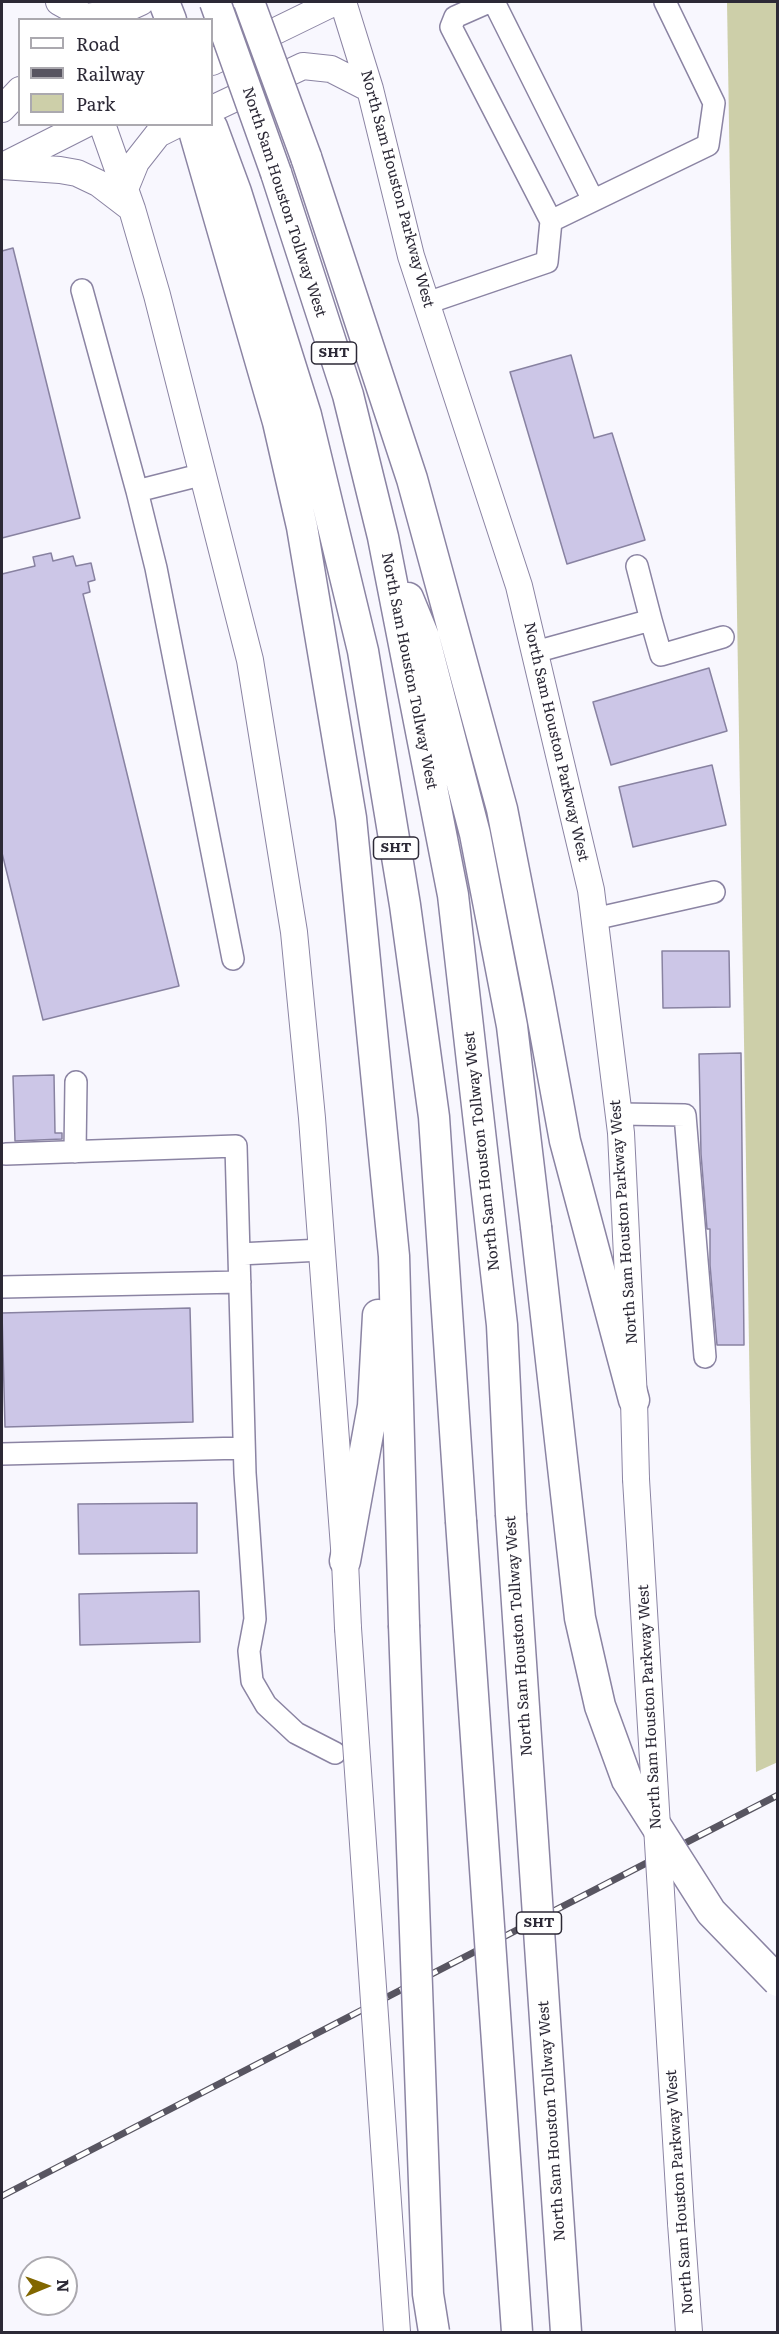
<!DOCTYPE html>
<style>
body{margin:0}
#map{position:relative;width:779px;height:2334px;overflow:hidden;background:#f8f7fe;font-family:Literata,serif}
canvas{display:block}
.frame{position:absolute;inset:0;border:3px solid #2c2936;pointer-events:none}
.legend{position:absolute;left:18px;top:18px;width:195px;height:108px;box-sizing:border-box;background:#fff;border:2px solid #aba9af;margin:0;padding:8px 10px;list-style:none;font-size:18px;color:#2c2936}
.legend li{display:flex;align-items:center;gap:12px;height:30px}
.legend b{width:30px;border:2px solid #aba9af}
.north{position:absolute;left:18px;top:2256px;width:60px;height:60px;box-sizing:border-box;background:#fff;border:2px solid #aba9af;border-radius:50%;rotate:89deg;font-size:16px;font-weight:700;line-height:24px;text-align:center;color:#2c2936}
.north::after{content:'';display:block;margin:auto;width:21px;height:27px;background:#826700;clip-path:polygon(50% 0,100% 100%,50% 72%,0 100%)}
</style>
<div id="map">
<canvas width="779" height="2334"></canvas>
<div class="frame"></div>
<ul class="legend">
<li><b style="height:8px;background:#fff"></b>Road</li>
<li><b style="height:8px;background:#585561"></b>Railway</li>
<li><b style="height:16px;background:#cdcfa9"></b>Park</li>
</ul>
<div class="north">N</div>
</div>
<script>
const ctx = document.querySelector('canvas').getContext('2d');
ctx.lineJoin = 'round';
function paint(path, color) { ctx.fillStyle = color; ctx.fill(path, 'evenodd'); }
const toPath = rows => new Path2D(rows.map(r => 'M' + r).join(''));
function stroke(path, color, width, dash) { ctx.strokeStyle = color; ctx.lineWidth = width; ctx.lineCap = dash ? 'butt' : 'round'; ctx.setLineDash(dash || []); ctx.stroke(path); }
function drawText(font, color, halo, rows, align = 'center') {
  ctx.font = font + ' Literata,serif'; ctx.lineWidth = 5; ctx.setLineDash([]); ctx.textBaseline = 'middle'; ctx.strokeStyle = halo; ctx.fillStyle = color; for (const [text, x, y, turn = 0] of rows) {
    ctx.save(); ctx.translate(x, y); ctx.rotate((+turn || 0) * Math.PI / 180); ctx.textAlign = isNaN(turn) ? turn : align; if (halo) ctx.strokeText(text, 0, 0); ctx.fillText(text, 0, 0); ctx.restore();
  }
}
paint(toPath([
 [727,2,778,2,778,1762,756,1772]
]), '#cdcfa9');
const building = toPath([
 [13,248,80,518,2,538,2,251,13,248],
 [571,355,594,438,612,433,645,540,567,564,510,372,571,355],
 [51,553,53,561,73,556,76,566,91,563,95,580,88,582,90,592,83,594,179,986,43,1020,2,853,2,574,35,566,33,557,51,553],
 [709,668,727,731,611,765,593,702,709,668],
 [712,765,726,825,633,847,619,787,712,765],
 [662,951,729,951,730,1007,663,1008,662,951],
 [741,1053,744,1345,717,1345,710,1265,710,1229,707,1229,701,1154,699,1054,741,1053],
 [54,1075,55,1133,62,1133,62,1139,15,1141,13,1076,54,1075],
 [190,1308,193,1422,5,1427,2,1313,190,1308],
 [197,1503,197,1553,79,1554,78,1504,197,1503],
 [199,1591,200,1642,80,1645,79,1594,199,1591]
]);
paint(building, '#ccc6e7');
stroke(building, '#8882a1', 1.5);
const minor = toPath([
 [489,2,455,17,451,27,551,221],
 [494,2,593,200],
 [82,290,137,491],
 [427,303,547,262,551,221,708,145,714,103,665,2],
 [204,474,137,491,156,568,233,959],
 [637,566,651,620],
 [535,652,651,620,661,655,723,637],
 [594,919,714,892],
 [619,1114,685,1115,705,1357],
 [75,1152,76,1082],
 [6,1154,236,1146,245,1473,255,1619,249,1651,252,1681,266,1705,296,1733,335,1753],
 [239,1254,322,1250],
 [2,1287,240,1282],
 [2,1454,244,1448]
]);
const major = toPath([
 [59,2,86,17,117,13,141,2],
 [343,2,370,89,411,256,519,586,591,890,621,1133,634,1400,636,1479],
 [212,62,335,2],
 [2,109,20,90],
 [212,109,303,66,331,69,370,89],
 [102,124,132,209,157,295,250,660,294,932,312,1118,345,1561,348,1628],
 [2,166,60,170,77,173,98,183,132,209],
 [3,166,86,124],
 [125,189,136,162,158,134,178,124],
 [681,2223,689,2332]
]);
const highway = toPath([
 [164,2,171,20],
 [192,124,278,422,302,527,351,818,394,1256,404,1625],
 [212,127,236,192,306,415,363,651,405,905,434,1117,461,1521],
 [306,157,412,479,502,809,538,993,565,1141,634,1400],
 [276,173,348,395,383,537,453,895,502,1325,511,1514],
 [408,598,424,637,475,834,512,1026,536,1227],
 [345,1561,373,1406,378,1315]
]);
stroke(minor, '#8b84a3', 24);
stroke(major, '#8b84a3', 28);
stroke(highway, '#8b84a3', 33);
stroke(minor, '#fff', 21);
stroke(major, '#fff', 26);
stroke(highway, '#fff', 30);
const rail = toPath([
 [2,2196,778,1795]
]);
stroke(rail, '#585561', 7);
stroke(rail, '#fff', 4.5, [14]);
const majorBridge = toPath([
 [636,1479,681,2223],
 [348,1628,397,2332]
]);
const highwayBridge = toPath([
 [215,2,276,173],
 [249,2,306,157],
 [536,1227,580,1618,600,1706,627,1780,711,1912,778,1981],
 [511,1514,566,2332],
 [461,1521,517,2332],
 [404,1625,428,2294,434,2332]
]);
stroke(majorBridge, '#8b84a3', 28, []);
stroke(highwayBridge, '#8b84a3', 33, []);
stroke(majorBridge, '#fff', 26);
stroke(highwayBridge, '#fff', 30);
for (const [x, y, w] of [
 [334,353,45],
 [396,848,45],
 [539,1923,45]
]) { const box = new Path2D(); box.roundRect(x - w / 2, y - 11, w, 22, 4.5); ctx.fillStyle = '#fff'; ctx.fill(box); stroke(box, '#2c2936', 1.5); }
drawText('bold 14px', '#2c2936', null, [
 ["SHT",334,353],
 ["SHT",396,848],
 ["SHT",539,1923]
]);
drawText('15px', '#2c2936', '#fff', [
 ["North Sam Houston Parkway West",397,189,75],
 ["North Sam Houston Tollway West",284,202,72],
 ["North Sam Houston Tollway West",409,671,79],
 ["North Sam Houston Parkway West",556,742,77],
 ["North Sam Houston Tollway West",482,1151,-96],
 ["North Sam Houston Parkway West",624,1222,-94],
 ["North Sam Houston Tollway West",519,1636,-94],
 ["North Sam Houston Parkway West",650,1707,-93],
 ["North Sam Houston Tollway West",552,2121,-94],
 ["North Sam Houston Parkway West",680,2192,-94]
]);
</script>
